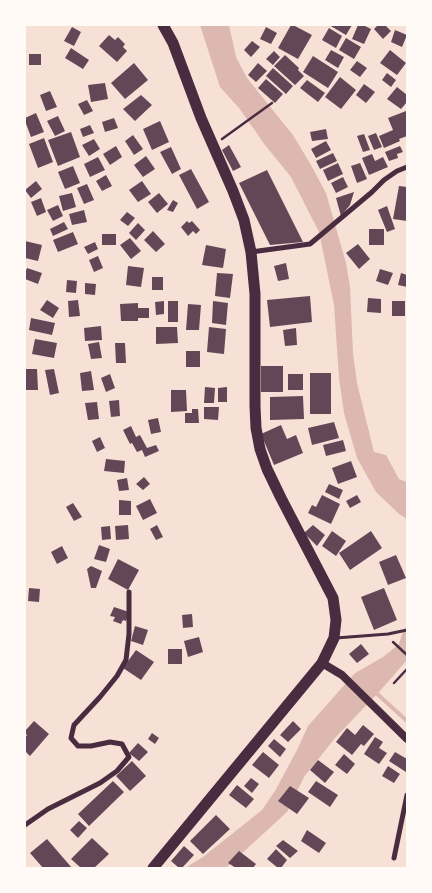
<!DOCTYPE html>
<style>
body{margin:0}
#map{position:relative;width:432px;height:893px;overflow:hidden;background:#f7e1d7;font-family:"Work Sans",sans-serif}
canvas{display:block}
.frame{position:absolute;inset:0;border:26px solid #fffaf5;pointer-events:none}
</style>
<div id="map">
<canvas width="432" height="893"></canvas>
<div class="frame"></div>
</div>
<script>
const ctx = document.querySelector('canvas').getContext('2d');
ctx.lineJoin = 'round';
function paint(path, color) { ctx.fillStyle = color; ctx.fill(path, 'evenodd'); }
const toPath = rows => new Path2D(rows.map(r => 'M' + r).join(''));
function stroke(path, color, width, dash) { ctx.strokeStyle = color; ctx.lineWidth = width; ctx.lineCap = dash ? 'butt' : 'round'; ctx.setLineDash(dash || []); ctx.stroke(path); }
paint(toPath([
 [200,25,229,25,236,57,247,78,293,135,311,165,326,193,346,263,350,287,353,353,357,383,374,452,386,455,399,479,407,482,407,519,399,514,376,492,357,458,344,413,339,378,334,305,319,232,291,177,265,145,239,108,220,87],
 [407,626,407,660,379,692,335,738,304,777,287,812,226,868,185,868,203,857,262,810,275,791,297,750,308,726,355,673,383,657,399,644,402,634]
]), '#dcb8b0');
stroke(toPath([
 [374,691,407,721]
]), '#dcb8b0', 4);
paint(toPath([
 [291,25,293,25,312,35,298,59,278,48],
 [329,25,352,25,346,35],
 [358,25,363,25,371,29,364,44,352,39],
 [378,25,385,25,391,31,383,39,374,29],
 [72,27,81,32,74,46,64,41],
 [266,27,277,33,271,44,260,39],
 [329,28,342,36,336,48,322,40],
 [395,30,407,35,402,47,391,42],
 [109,35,115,40,118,37,125,44,123,47,127,51,117,62,99,46],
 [346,38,361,47,354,59,339,50],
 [252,41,260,47,251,57,244,50],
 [71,48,89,60,83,69,65,58],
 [331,50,344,57,338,68,325,60],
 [390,50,406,63,397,75,380,63],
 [274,51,280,57,273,65,266,59],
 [29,54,41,54,41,65,29,65],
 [285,55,299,68,298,70,304,76,295,85,274,66],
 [313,56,338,72,328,88,303,72],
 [357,61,367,68,360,77,350,70],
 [134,63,148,80,125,99,111,83],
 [258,63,267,71,256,82,248,75],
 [273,68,293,86,286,94,266,76],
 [387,73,396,80,391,87,382,80],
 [340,77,356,90,341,109,325,97],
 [266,79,283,94,275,103,258,88],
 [307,80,325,93,318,102,300,88],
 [105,83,108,99,91,102,88,85],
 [364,84,375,92,366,103,356,95],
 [397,87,407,95,407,102,401,109,387,99],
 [50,91,57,107,46,111,40,95],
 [141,95,152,105,135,121,123,109],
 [87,100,93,111,84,115,78,104],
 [406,111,407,136,399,139,400,141,384,148,379,136,393,130,388,118],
 [36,113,44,132,31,137,25,121,25,118],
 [58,116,65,131,55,136,47,121],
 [114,118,118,128,105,132,102,122],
 [160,121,169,142,152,150,143,129],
 [90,125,94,133,83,137,80,129],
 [326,129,328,139,312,141,310,132],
 [71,132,80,157,58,166,48,140],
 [376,133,382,147,374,150,368,136],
 [364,134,370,150,363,152,357,136],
 [133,135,143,149,134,155,125,141],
 [44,138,53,162,38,168,29,144],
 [94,139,100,149,89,156,82,145],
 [326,141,331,150,316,158,311,149],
 [229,145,241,167,233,171,222,150],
 [116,146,122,157,110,165,103,154],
 [400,146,403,152,397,154,398,158,389,161,385,152],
 [171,147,181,169,172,174,160,152],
 [333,153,337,161,320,169,316,161],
 [372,154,375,161,383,157,388,167,369,175,362,158],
 [146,156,155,169,143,177,134,165],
 [98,157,105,170,90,177,84,164],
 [338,163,343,174,328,181,323,170],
 [360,163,367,179,357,183,351,166],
 [73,166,80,183,65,189,58,172],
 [191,169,209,202,197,209,179,175],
 [267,170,303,242,270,245,239,183],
 [106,175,112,186,102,191,96,181],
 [343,177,348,187,336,193,331,183],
 [36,181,42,189,31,198,25,190],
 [142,181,151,194,138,202,129,190],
 [87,184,94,200,84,204,77,188],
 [399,186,407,187,407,221,393,219],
 [354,192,350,205,341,216,336,198],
 [72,193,76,207,63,211,59,196],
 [159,193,168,204,157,213,148,202],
 [41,198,46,212,37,216,31,202],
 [173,200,178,203,173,212,167,210],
 [58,205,63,216,53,221,47,210],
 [387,206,395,229,387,232,378,210],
 [84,210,87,222,72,225,69,214],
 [127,212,135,218,128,226,120,220],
 [187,221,189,223,192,221,200,230,196,234,193,231,188,236,181,227],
 [64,222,68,229,53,236,50,229],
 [138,223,145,230,136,240,129,233],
 [369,229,384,229,384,245,369,245],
 [153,231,165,244,156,252,144,240],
 [73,232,78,244,58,252,53,240],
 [102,234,116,234,116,245,102,245],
 [130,238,141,251,131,259,120,245],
 [25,241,42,245,38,261,25,258],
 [95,242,98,249,88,254,84,247],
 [358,244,370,259,359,269,346,253],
 [206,245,226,249,223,268,202,265],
 [98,256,103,268,94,272,89,260],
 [286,263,289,279,278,281,274,266],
 [128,266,144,268,141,287,126,285],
 [27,268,42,273,38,284,25,279,25,273],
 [380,269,393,273,388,285,376,281],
 [217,273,233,274,230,298,215,296],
 [401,273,407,275,407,287,398,285],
 [152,277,163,277,163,290,152,290],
 [67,280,77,281,76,293,66,292],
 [85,283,96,284,95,295,85,294],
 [310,296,312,322,270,327,267,300],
 [368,298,381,299,381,313,367,312],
 [47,300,59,308,53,318,40,310],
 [78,300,80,316,69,317,68,301],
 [164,301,164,314,156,315,155,302],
 [168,301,178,301,178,322,168,322],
 [213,301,228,303,226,325,212,323],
 [392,301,405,301,405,316,392,316],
 [138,303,138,308,149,308,149,318,138,318,138,321,121,321,120,304],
 [188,304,201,305,199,330,186,330],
 [31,318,55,323,52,335,29,330],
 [101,326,102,340,85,341,84,328],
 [156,327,177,327,178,343,156,344],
 [209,327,226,329,224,354,207,352],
 [296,328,297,345,285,346,283,330],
 [35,339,57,343,54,358,32,354],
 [99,342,102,358,91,359,88,344],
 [115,343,125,343,126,363,116,363],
 [186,351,200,351,200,367,186,367],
 [261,366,283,366,283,392,261,392],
 [25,369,37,369,38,390,25,390],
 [54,369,59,393,50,395,45,370],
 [91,371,94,390,82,391,80,373],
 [310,373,331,373,331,414,310,414],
 [110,374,115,388,106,392,101,378],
 [288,374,303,374,303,390,288,390],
 [205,387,215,388,214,403,204,403],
 [227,387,227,402,218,402,218,388],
 [171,390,186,390,187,411,171,412],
 [303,396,304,419,270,420,270,397],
 [119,400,120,416,111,417,109,401],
 [97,402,99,419,88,420,85,403],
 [204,407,219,407,218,420,204,419],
 [192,409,198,409,199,423,185,423,185,413,192,413],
 [158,418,161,432,151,434,148,420],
 [334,422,339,438,312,445,308,428],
 [281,425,287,439,296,435,303,453,274,465,261,434],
 [131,426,136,437,140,435,147,448,156,445,159,451,145,457,142,450,137,452,132,443,130,444,123,430],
 [100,437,105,448,97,452,92,441],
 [343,440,346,451,326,456,323,445],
 [106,459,125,461,124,473,104,471],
 [351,461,357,477,338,484,332,468],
 [144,477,150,484,143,490,136,484],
 [127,478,129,490,119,491,117,480],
 [329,484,343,490,339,499,325,492],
 [322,495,340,504,331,524,308,513,312,505,316,507],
 [357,495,361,502,350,508,346,501],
 [150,499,157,513,143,520,136,506],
 [119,500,131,501,131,515,119,515],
 [73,503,82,517,74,521,66,507],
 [128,525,129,539,116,540,115,526],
 [157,525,163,537,156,540,150,529],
 [313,525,325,535,317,546,304,533],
 [110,526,111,539,102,540,101,527],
 [332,531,346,541,336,556,322,546],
 [371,531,382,548,350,570,339,553],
 [99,545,110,549,106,562,94,559],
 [62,546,68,558,57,564,51,552],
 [396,555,406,578,388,585,379,562],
 [118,559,139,570,128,590,108,579],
 [91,566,102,571,96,588,91,588,87,569],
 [29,588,40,589,39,602,28,601],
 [384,588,397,620,374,630,361,597],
 [114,607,129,612,126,621,123,620,121,624,113,621,115,617,110,616],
 [192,614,193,627,183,628,182,615],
 [135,626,148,630,143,645,131,641],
 [199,637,203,652,188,657,184,641],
 [361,644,369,654,357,663,349,654],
 [168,649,182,649,182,664,168,664],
 [136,650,154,662,141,680,123,668],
 [34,721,49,734,30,756,25,751,25,738,27,735,25,733,25,731],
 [293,721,301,729,288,742,280,735],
 [363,725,374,734,364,746,361,744,352,755,336,742,347,728,355,735],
 [152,733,159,738,155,744,148,739],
 [375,737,383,742,379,748,387,753,379,764,364,754],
 [274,739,286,749,280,757,268,746],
 [138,743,148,752,139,761,129,753],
 [263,752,279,765,269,778,252,765],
 [395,752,407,759,406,772,389,761],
 [344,754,355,764,347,774,335,765],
 [318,760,334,772,325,783,310,770],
 [132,761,146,776,130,791,116,776],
 [388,766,400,774,394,783,382,776],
 [251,778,259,784,252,793,244,786],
 [113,781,124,792,89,826,78,814],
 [316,781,338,795,330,807,308,792],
 [237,785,254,799,246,808,229,795],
 [290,786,309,798,297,814,278,801],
 [216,815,230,829,203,854,190,841],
 [79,821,87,828,78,838,70,830],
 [307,830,326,843,319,853,301,841],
 [92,838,109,854,94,868,81,868,71,859],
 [47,839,72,868,43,868,30,853],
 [283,840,298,851,290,858,276,846],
 [184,846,194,855,182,868,179,868,171,861],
 [276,849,287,860,281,868,278,868,267,859],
 [239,851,256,864,253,868,236,868,228,863]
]), '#644757');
stroke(toPath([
 [222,139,272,103],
 [393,642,407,655],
 [394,683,407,669]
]), '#4a2c40', 2.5);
stroke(toPath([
 [336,638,388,634,407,630]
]), '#4a2c40', 3);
stroke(toPath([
 [251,252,310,244,372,192,384,180,397,171,407,167],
 [25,825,48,809,100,783,117,771,129,757,122,744,110,742,91,746,78,746,71,738,74,725,100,697,117,676,126,660,129,634,129,592],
 [394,858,407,795]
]), '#4a2c40', 5);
stroke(toPath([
 [322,663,342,675,407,739]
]), '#4a2c40', 8);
stroke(toPath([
 [153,868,322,663,334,638,336,620,333,598,281,498,267,469,260,449,256,428,255,406,255,294,251,252,244,220,233,191,201,118,173,43,163,25]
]), '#4a2c40', 11);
</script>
